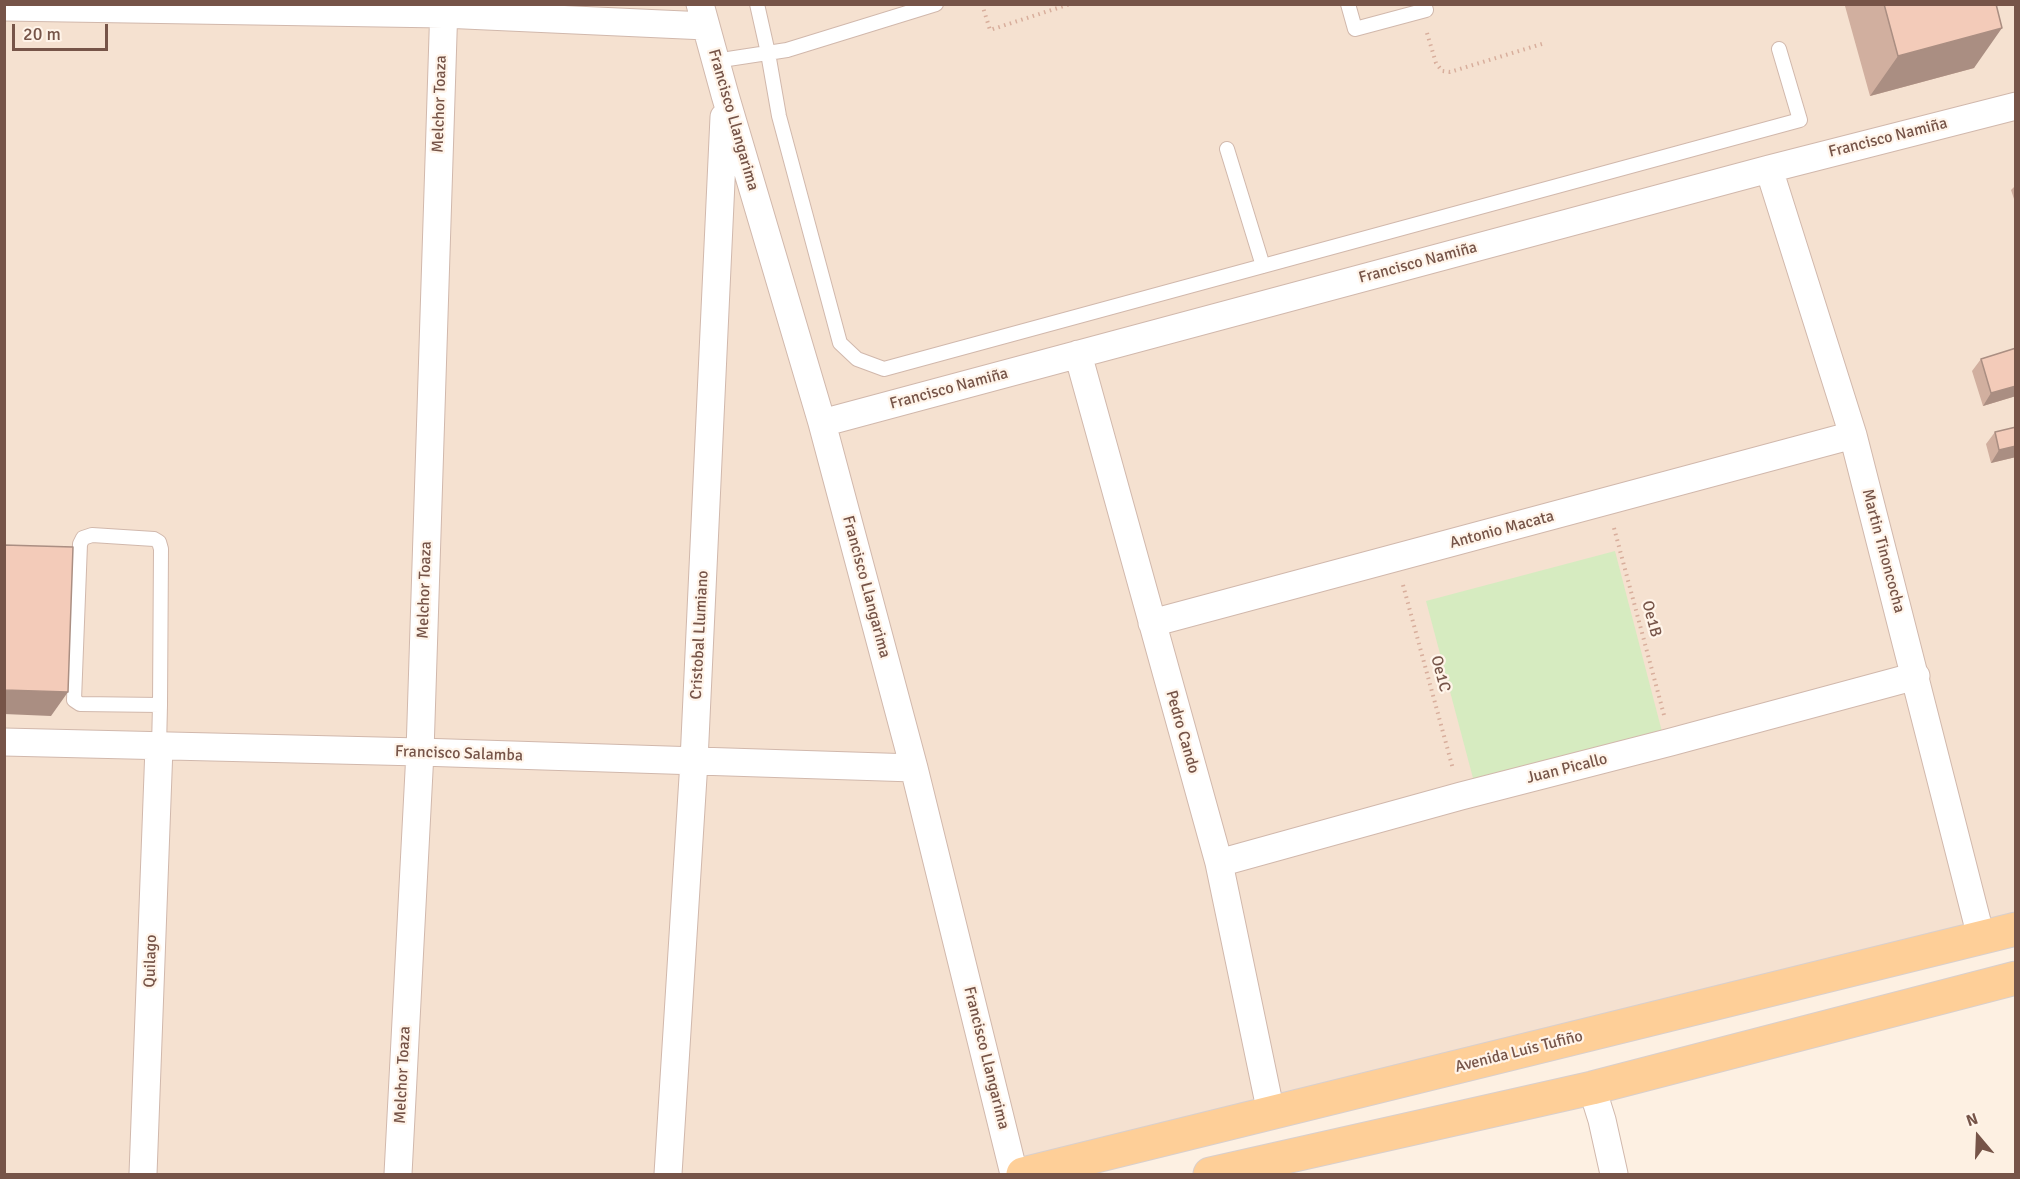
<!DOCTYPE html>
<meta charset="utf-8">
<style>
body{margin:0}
#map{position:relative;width:2020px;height:1179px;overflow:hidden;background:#fdf0e2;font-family:Signika,sans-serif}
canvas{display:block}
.frame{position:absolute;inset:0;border:6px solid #765448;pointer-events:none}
.north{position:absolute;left:1948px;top:1107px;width:60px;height:60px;-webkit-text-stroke:4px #fff4e9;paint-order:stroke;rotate:341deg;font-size:16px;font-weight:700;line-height:24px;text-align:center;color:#765448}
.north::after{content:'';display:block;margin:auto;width:21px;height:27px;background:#765448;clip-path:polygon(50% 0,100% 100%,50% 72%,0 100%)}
.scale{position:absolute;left:12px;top:24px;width:96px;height:27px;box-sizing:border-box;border:3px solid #765448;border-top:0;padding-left:8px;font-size:18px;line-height:21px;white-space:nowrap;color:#765448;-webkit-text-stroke:4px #fff4e9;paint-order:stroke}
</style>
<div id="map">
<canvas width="2020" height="1179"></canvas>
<div class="frame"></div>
<div class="north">N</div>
<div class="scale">20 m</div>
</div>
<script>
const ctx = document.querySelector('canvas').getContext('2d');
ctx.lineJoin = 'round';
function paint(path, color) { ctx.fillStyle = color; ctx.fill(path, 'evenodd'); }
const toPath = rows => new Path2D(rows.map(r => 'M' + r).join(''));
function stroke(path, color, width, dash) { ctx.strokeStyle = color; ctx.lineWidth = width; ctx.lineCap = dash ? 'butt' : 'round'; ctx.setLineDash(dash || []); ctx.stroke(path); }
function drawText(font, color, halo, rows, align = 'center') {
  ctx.font = font + ' Signika,sans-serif'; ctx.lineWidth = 4.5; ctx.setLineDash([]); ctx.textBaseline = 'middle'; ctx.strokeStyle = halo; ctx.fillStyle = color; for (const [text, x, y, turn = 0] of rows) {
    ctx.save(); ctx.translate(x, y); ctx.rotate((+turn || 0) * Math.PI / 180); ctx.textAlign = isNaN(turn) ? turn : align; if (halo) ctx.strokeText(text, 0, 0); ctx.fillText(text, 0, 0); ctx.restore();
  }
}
paint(toPath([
 [5,5,2015,5,2015,929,1021,1174,5,1174]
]), '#f5e1d0');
paint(toPath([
 [1615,551,1666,747,1478,797,1426,601]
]), '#d6ebc0');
const service = toPath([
 [757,4,768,53,779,116,840,343,857,359,884,369,1800,120,1779,49],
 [1348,4,1355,29,1426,10,1424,4],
 [715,61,787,50,936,4],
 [1227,149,1263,266],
 [159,747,160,705,161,549,159,542,154,539,92,535,83,538,80,544,74,700,80,704,160,705]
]);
const minor = toPath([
 [700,4,725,95,822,423,914,768,1014,1174],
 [4,7,443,14,706,26],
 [1769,169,1853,435,1981,937],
 [1078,354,1219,863,1271,1113],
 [822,423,1769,169,2016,106],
 [1152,623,1853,435],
 [4,742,420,752,914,768],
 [1219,863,1461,796,1671,742,1916,676],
 [1592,1088,1602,1120,1614,1174],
 [143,1174,159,747],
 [398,1174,420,752,444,4],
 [668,1174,694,761,724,117]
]);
const primary = toPath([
 [1023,1174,2016,929],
 [1210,1174,1592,1088,2016,978]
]);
stroke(service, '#d1b8ac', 16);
stroke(minor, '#d1b8ac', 29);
stroke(primary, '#d9cfcc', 35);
stroke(toPath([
 [982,4,990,30,1070,4],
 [1427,33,1436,63,1442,71,1450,72,1542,44],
 [1614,528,1664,715],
 [1403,585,1453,769]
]), '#d8ae9c', 4, [1.5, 4.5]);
stroke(service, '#fff', 14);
stroke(minor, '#fff', 27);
stroke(primary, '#fecf98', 33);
paint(toPath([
 [1846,4,1996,4,1974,68,1870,96,1845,6],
 [2016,185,2016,205,2011,190],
 [2016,348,2016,396,1983,406,1972,371,1981,359],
 [2016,427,2016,457,1991,463,1986,444,1995,432]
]), '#d1af9f');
paint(toPath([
 [2002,28,1974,68,1870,96,1898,56],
 [2016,386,2016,396,1983,406,1991,393],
 [2016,446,2016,457,1991,463,1999,450],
 [4,690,68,692,51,716,4,714]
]), '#aa8e82');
const building = toPath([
 [1884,4,1996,4,2002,28,1898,56,1884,4],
 [2016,348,2016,386,1991,393,1981,359,2016,348],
 [2016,427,2016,446,1999,450,1995,432,2016,427],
 [4,545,73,547,68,692,4,690,4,545]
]);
paint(building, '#f3cbb9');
stroke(building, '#aa8e82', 1.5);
drawText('16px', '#765448', '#fff4e9', [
 ["Melchor Toaza",440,104,-88],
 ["Francisco Llangarima",733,120,74],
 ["Francisco Namiña",1888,138,-14],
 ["Francisco Namiña",1418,263,-15],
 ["Francisco Namiña",949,389,-15],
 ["Antonio Macata",1502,530,-15],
 ["Martin Tinoncocha",1883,551,75],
 ["Francisco Llangarima",866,587,75],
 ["Melchor Toaza",425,590,-88],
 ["Oe1B",1651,619,75],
 ["Cristobal Llumiano",700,635,-87],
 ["Oe1C",1440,674,75],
 ["Pedro Cando",1182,732,74],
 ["Francisco Salamba",459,754,2],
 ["Juan Picallo",1567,769,-14],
 ["Quilago",151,961,-88],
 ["Avenida Luis Tufiño",1519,1052,-14],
 ["Francisco Llangarima",986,1058,76],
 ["Melchor Toaza",403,1075,-87]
]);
</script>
